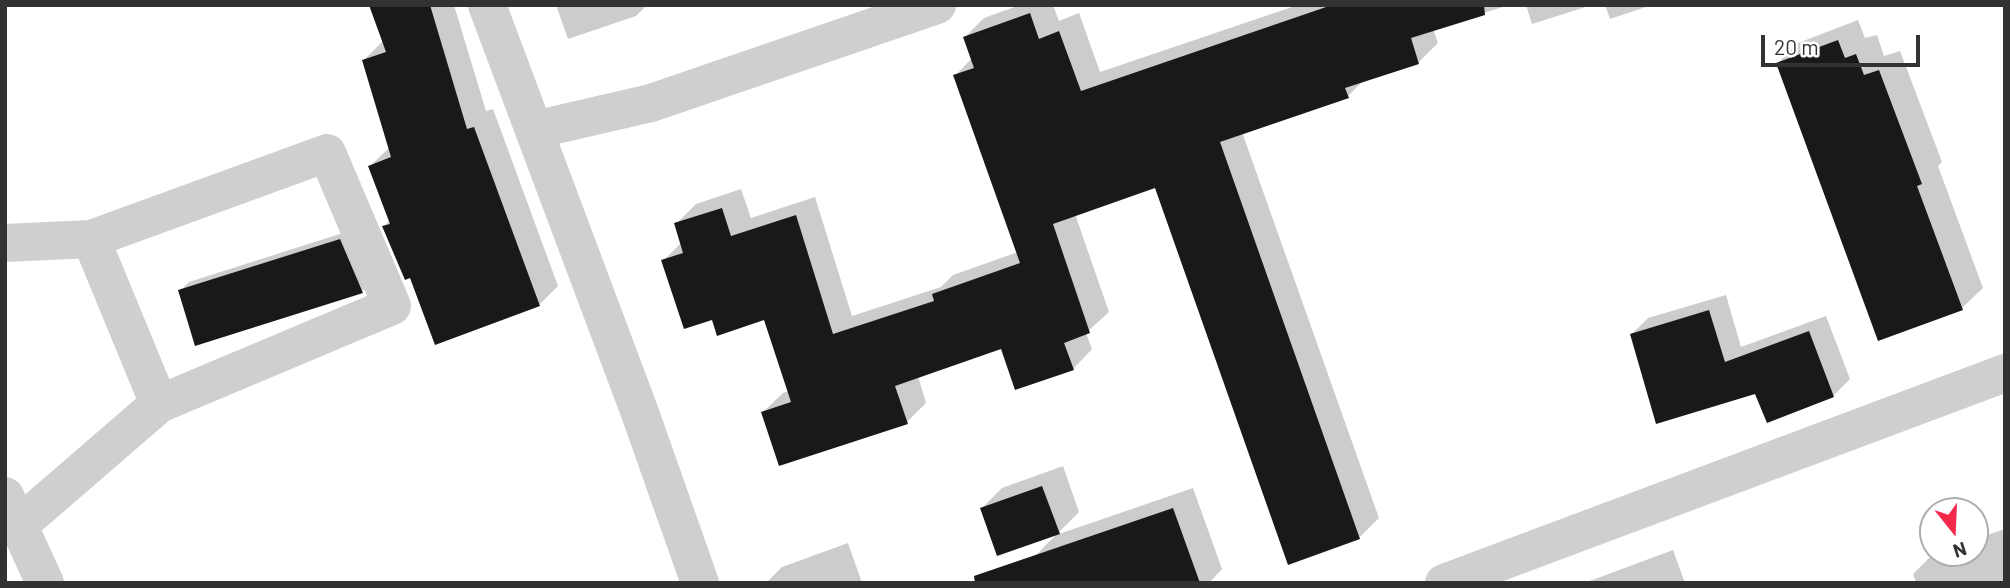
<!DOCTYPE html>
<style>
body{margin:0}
#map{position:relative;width:2010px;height:588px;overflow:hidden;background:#fff;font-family:Barlow,sans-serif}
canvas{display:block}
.frame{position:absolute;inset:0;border:7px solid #323232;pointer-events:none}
.north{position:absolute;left:1919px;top:497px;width:70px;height:70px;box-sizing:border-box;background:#fff;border:2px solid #adadad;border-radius:50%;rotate:162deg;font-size:19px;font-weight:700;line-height:28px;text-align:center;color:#323232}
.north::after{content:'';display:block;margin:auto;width:24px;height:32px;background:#f42a4a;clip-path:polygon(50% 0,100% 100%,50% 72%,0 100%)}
.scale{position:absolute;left:1761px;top:35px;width:159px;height:32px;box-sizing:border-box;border:4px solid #323232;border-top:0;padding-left:9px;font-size:21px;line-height:24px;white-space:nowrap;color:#323232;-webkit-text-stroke:5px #fff;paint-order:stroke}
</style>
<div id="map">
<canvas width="2010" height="588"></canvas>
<div class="frame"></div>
<div class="north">N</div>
<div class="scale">20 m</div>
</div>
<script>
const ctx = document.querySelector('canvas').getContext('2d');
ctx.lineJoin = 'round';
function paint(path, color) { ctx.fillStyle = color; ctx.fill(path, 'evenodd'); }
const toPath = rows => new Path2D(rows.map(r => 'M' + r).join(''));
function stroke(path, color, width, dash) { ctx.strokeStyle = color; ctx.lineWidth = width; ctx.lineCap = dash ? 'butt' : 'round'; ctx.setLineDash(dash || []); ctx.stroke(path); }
paint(toPath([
 [371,5,454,5,486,111,493,109,558,286,539,305,411,276,384,227,390,220,370,166,390,147,364,60,383,41],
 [556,5,647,5,636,16,568,39],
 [1020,5,1053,5,1059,21,1079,13,1100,72,1298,5,1509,5,1433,29,1438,43,1418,63,1364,80,1348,96,1242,132,1379,518,1359,538,1156,186,1075,214,1109,312,1086,333,1092,349,1073,369,1002,347,918,376,926,403,907,422,763,412,783,393,789,391,765,318,713,317,663,261,682,242,676,224,696,204,741,189,751,218,815,197,852,316,941,287,953,275,1018,252,955,76,972,58,965,37,984,18],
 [1526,5,1592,5,1532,24],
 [1605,5,1652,5,1610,19],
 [1858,20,1865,38,1877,35,1884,56,1900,51,1942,162,1938,166,1983,288,1962,308,1879,339,1778,63,1798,43],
 [349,231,371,282,362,291,180,291,189,282],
 [1726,295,1741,347,1826,316,1850,379,1833,396,1757,391,1631,335,1648,318],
 [1063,466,1079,512,1056,535,1193,488,1222,569,1209,583,1044,583,1035,556,1058,533,982,508,1002,488],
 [2005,529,2005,583,1916,583,1913,574,1934,553,1975,553,1975,539],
 [848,543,862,583,766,583,782,567],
 [1673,550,1685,583,1586,583,1587,582]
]), '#0003');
paint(toPath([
 [369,5,430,5,467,129,474,127,540,306,435,345,410,278,405,280,382,226,390,224,368,166,391,157,362,60,386,52],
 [1332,5,1484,5,1485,15,1411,38,1419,64,1345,88,1349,98,1220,142,1360,539,1288,565,1155,188,1053,224,1090,333,1064,343,1074,370,1015,390,1001,349,895,386,908,424,779,466,761,412,791,402,764,320,717,336,712,320,684,329,661,260,683,253,674,223,722,208,731,236,796,215,833,334,934,301,932,294,1020,263,953,75,974,68,963,37,1030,13,1039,39,1059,31,1081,91],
 [1838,40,1845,58,1856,54,1864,75,1879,70,1922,184,1917,186,1963,310,1878,341,1776,63],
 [340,239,363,293,195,346,178,290],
 [1709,310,1725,362,1809,331,1834,397,1767,423,1755,394,1656,424,1630,334],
 [1042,486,1060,534,997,556,980,508],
 [1173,508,1200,583,975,583,974,576]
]), '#191919');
stroke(toPath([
 [487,5,640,413,700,583],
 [534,130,651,103,937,5],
 [91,239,159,404],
 [5,243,91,239,327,153,392,306,159,404,19,525],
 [5,496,45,583],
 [1444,583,2005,373]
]), '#cfcfcf', 38);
</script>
